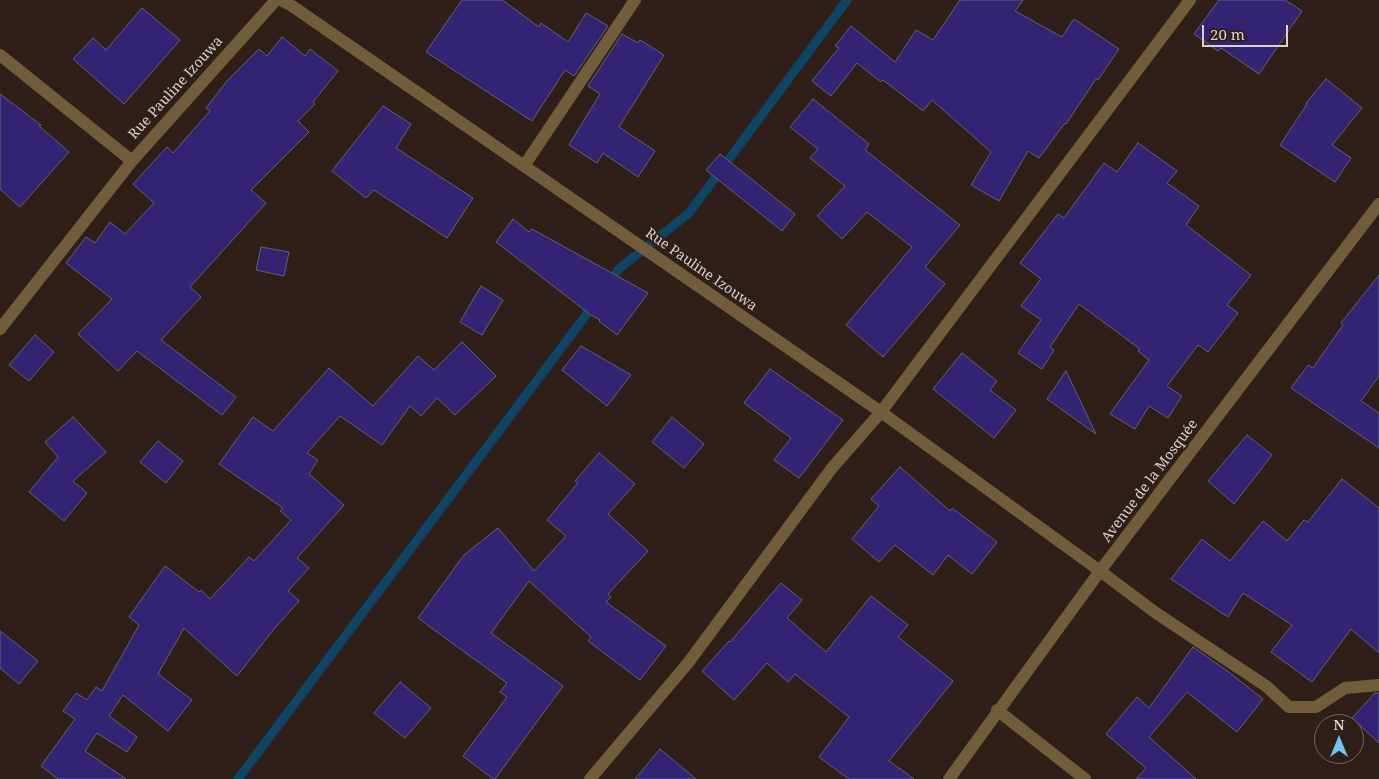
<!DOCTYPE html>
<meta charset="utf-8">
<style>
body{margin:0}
#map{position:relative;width:1379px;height:779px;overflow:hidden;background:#2f1f18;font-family:"Noto Serif",serif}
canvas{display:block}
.north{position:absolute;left:1314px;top:714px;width:50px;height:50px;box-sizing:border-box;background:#2f1f18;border:1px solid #746660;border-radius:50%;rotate:0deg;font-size:14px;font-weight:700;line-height:20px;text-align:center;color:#dcd1cd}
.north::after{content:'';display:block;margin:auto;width:18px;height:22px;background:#6fc2f4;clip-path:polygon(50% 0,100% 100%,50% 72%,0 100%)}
.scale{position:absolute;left:1202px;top:25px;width:86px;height:22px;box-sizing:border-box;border:2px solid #dcd1cd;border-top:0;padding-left:6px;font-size:15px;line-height:18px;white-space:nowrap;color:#dcd1cd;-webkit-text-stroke:4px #2f1f18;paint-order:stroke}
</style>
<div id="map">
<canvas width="1379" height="779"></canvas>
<div class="north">N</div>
<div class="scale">20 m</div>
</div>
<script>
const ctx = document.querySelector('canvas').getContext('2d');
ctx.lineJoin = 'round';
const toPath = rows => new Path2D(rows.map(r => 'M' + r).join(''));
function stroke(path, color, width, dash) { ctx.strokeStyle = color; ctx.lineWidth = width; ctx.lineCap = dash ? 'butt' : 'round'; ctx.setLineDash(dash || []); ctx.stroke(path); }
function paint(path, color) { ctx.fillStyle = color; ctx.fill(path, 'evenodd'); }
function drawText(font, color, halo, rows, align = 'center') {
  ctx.font = font + ' "Noto Serif",serif'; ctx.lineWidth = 4.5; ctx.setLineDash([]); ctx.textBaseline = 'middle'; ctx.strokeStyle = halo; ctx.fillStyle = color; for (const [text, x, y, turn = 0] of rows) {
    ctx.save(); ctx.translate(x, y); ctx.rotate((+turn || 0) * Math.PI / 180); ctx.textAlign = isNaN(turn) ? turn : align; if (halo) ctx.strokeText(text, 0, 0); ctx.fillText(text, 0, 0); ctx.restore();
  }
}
stroke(toPath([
 [608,284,620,268,689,213,847,0],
 [238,779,595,303]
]), '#0e4564', 9);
const building = toPath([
 [462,0,502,0,539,27,541,23,568,42,586,13,608,26,574,76,565,70,532,121,426,52,462,0],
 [960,0,1023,0,1015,11,1062,37,1074,19,1119,49,1098,80,1096,79,1066,124,1065,123,1039,158,1028,151,999,201,971,185,991,152,932,100,923,111,883,80,881,82,857,63,831,96,812,81,839,48,835,46,851,26,895,62,916,30,933,40,960,0],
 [1219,0,1285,0,1302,11,1259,74,1221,48,1218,51,1194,34,1219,0],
 [142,8,180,40,124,104,73,59,93,38,106,50,142,8],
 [622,34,638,43,640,40,664,55,619,127,655,151,638,177,603,153,597,163,569,145,600,94,588,86,622,34],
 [282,37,305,56,310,49,338,71,313,102,315,104,298,121,309,132,251,190,266,203,190,287,201,297,161,340,236,397,222,415,137,351,118,371,78,334,112,299,66,263,86,237,95,243,110,222,125,234,154,203,133,184,167,147,173,153,210,111,206,108,227,81,259,49,267,56,282,37],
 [1326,79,1362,108,1332,145,1351,158,1335,182,1280,145,1307,104,1306,103,1326,79],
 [0,94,41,125,39,126,69,152,20,207,0,189,0,94],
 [813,99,869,144,865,150,960,225,925,267,945,284,883,357,846,325,912,247,867,212,842,239,817,216,845,186,810,158,818,149,790,127,813,99],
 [383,106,411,124,396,148,473,198,447,238,374,190,366,198,332,171,383,106],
 [1138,143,1177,171,1167,183,1199,206,1186,225,1251,275,1227,305,1238,313,1208,352,1198,345,1167,386,1182,396,1168,418,1149,406,1135,429,1110,414,1149,360,1138,351,1140,349,1079,304,1050,347,1054,350,1042,369,1018,353,1041,320,1021,306,1041,279,1020,263,1058,214,1064,218,1104,163,1117,172,1138,143],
 [720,154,795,214,782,231,706,170,720,154],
 [513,219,529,232,532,229,648,293,617,335,599,321,600,320,591,315,496,242,513,219],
 [261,247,289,252,284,276,256,270,261,247],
 [1379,275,1379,376,1361,401,1379,413,1379,448,1291,388,1308,365,1313,368,1343,325,1341,323,1379,275],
 [481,286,503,300,482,335,460,322,481,286],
 [35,335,54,352,29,381,9,365,35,335],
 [462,342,496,376,455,415,437,398,421,416,410,406,382,445,340,416,307,453,318,460,309,474,344,505,297,558,309,568,288,591,299,601,274,629,237,676,184,628,158,674,192,700,168,731,123,695,109,716,137,737,127,752,97,733,85,751,126,779,58,779,41,766,75,719,63,711,76,693,87,700,96,687,102,691,139,625,129,617,165,566,199,592,201,590,210,599,249,557,254,561,291,520,280,511,283,508,219,464,253,417,273,431,329,368,373,406,418,356,434,370,462,342],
 [581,346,631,375,607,406,562,370,581,346],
 [962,353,997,381,990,390,1016,410,994,438,933,389,962,353],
 [770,369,843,420,799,478,774,460,791,438,744,403,770,369],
 [1066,371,1096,434,1047,399,1066,371],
 [73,417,106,452,73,481,87,493,64,521,29,492,58,457,45,442,73,417],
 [672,417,704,444,684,468,652,442,672,417],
 [1247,435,1272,455,1234,504,1208,481,1247,435],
 [158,441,183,461,166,483,140,462,158,441],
 [599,453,635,484,608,514,648,551,608,594,611,597,606,602,666,646,640,680,588,641,591,637,529,581,491,633,563,686,495,779,493,779,463,756,507,697,500,692,507,683,418,618,464,555,498,528,534,571,566,536,547,520,578,483,575,481,599,453],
 [900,467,950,511,952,508,997,542,972,574,948,555,933,575,895,545,879,562,852,539,879,506,871,499,900,467],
 [1342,479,1379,508,1379,653,1351,629,1312,682,1271,652,1292,625,1243,593,1228,617,1171,579,1202,539,1230,561,1263,521,1287,541,1304,520,1308,522,1342,479],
 [781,583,802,600,787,618,826,652,871,596,908,625,898,637,953,681,889,761,914,779,849,779,819,757,849,717,795,674,788,682,767,663,734,700,702,671,729,641,730,642,781,583],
 [0,631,38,661,19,684,0,668,0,631],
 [1193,647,1230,673,1263,699,1237,732,1187,692,1149,737,1196,779,1136,779,1146,768,1106,734,1137,697,1149,708,1193,647],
 [400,682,431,708,405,738,374,713,400,682],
 [1375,693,1379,693,1379,743,1352,718,1375,693],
 [660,749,696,779,635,779,660,749]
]);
paint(building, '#322472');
stroke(building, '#626273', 1);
stroke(toPath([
 [281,0,292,6,881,412,1100,571,1156,613,1266,686,1289,707,1316,707,1345,688,1379,685],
 [0,55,132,161],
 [524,166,635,0],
 [0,329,132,161,276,0],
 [997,710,1085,779],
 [590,779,688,663,832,468,881,412,1190,0],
 [949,779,1100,571,1379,204]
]), '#725d3b', 12);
drawText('14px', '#dcd1cd', '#2f1f18', [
 ["Rue Pauline Izouwa",176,88,-48],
 ["Rue Pauline Izouwa",701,270,35],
 ["Avenue de la Mosquée",1150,481,-53]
]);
</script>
